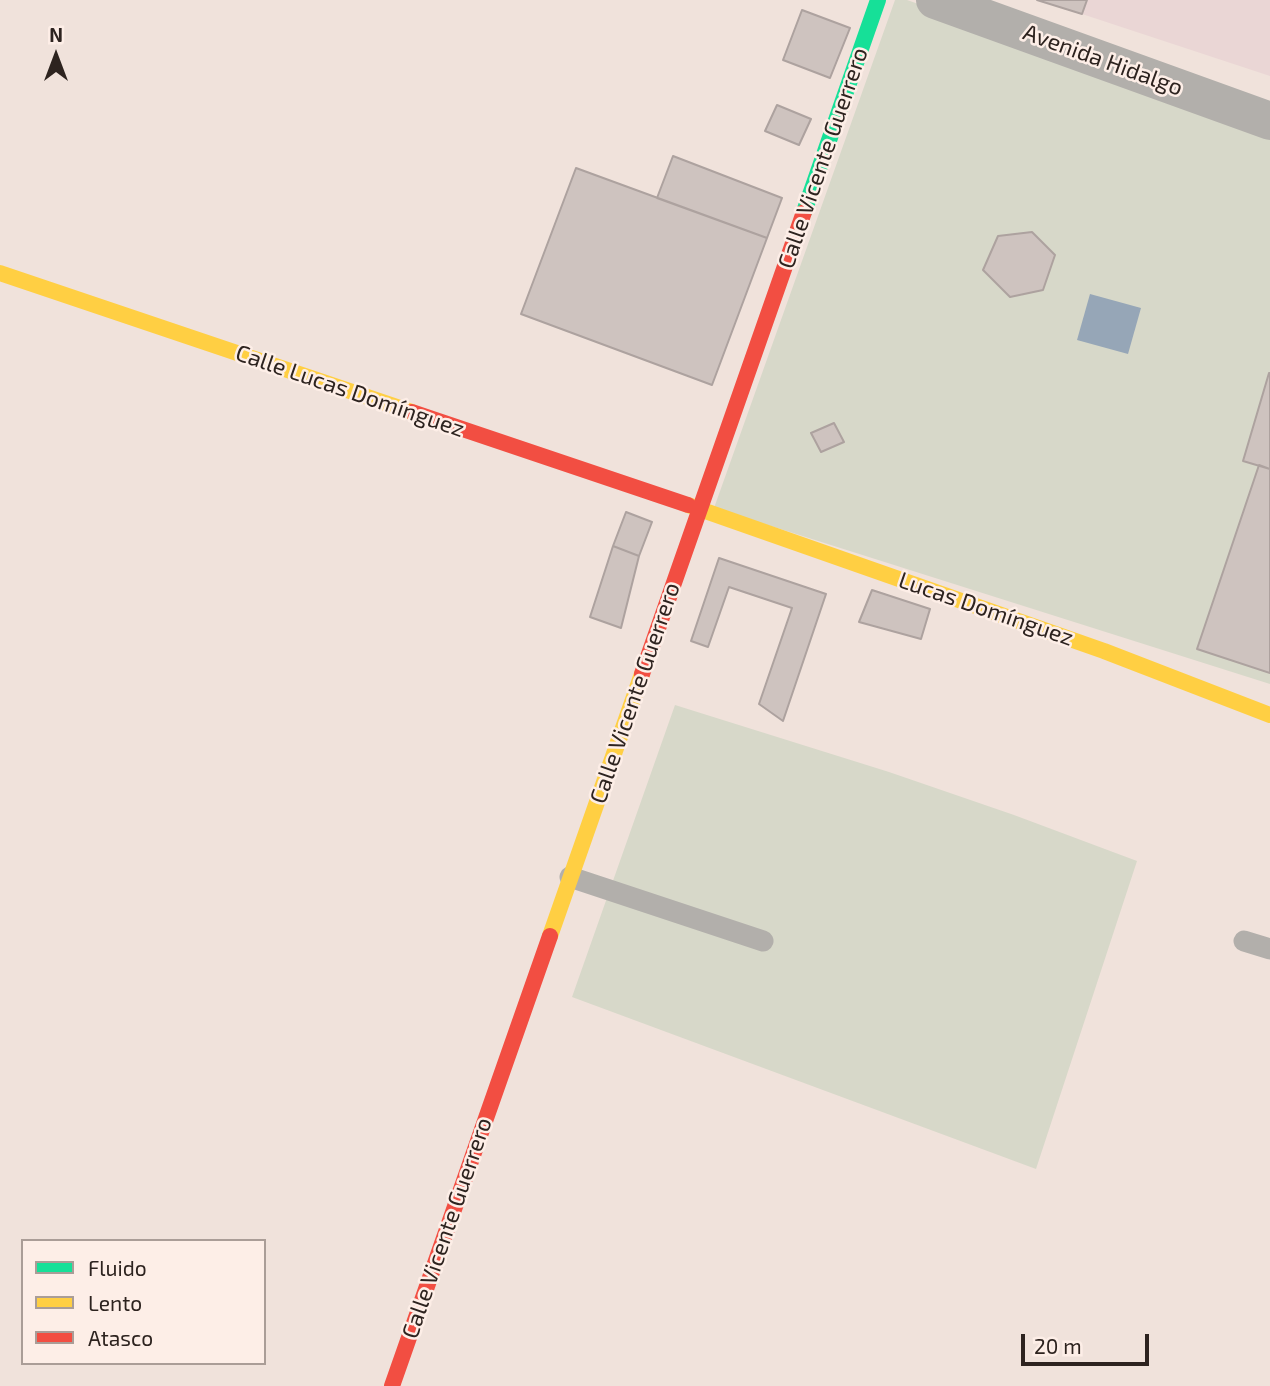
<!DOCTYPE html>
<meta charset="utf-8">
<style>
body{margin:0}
#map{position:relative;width:1270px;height:1386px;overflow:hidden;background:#f0e2db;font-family:"Exo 2",sans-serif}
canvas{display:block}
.legend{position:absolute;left:21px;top:1239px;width:245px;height:126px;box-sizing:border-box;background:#fdeee7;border:2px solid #aa9d97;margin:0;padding:9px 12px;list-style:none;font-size:21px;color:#2d231f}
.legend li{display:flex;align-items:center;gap:14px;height:35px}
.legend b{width:35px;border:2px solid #aa9d97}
.north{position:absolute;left:21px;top:21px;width:70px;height:70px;-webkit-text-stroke:5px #fdeee7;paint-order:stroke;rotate:0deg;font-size:19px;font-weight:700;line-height:28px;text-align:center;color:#2d231f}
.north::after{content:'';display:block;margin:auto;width:24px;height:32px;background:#2d231f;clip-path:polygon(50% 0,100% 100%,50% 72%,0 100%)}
.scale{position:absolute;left:1021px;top:1334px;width:128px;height:32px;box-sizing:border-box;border:4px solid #2d231f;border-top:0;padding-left:9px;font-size:21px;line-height:24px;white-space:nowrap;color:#2d231f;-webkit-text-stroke:5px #fdeee7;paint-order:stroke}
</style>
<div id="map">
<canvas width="1270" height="1386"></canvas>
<ul class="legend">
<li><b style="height:9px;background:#16e098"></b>Fluido</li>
<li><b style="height:9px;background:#ffcf43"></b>Lento</li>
<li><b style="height:9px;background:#f24e42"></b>Atasco</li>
</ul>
<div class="north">N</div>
<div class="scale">20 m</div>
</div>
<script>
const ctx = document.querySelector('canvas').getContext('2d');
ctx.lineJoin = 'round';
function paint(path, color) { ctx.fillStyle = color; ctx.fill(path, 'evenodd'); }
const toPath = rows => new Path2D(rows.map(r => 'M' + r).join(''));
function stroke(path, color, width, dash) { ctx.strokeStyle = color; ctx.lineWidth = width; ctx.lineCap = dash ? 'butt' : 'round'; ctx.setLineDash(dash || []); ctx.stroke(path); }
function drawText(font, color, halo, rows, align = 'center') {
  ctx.font = font + ' "Exo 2",sans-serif'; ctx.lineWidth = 5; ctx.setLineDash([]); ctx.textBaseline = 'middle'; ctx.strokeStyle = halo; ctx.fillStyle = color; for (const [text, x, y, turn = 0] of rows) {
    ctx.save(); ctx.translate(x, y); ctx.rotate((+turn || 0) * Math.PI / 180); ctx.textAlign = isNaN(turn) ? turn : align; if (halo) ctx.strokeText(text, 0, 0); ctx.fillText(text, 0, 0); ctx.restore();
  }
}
paint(toPath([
 [1087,0,1270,0,1270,76,1082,14]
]), '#ead6d5');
paint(toPath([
 [895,0,907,0,1270,126,1270,684,714,508],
 [675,705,889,772,1014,815,1137,861,1036,1169,572,997]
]), '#d7d8c9');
paint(toPath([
 [1090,294,1141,308,1128,354,1077,340]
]), '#96a6b7');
const building = toPath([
 [1037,0,1087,0,1082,14,1037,0],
 [802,10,850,28,830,78,783,60,802,10],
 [777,105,811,119,799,145,765,131,777,105],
 [673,156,782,198,767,238,657,198,673,156],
 [576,168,767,238,712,385,521,314,576,168],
 [1032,232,1055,255,1043,290,1010,297,983,270,998,236,1032,232],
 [1269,373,1270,373,1270,469,1243,461,1269,373],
 [834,423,844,442,821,452,811,433,834,423],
 [1259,465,1270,469,1270,673,1197,649,1259,465],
 [626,512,652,522,639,556,613,546,626,512],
 [613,546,639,556,621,628,590,617,613,546],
 [719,558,826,594,783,721,759,704,792,608,729,587,708,647,691,641,719,558],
 [872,590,930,609,921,639,859,622,872,590]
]);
paint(building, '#cec3bf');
stroke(building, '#ada29f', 2);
stroke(toPath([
 [570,877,763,941],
 [1244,941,1270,949]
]), '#b2afab', 21);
stroke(toPath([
 [935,0,1270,121]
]), '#b2afab', 38);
stroke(toPath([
 [804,212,878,0]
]), '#16e098', 16);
stroke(toPath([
 [0,273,412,412],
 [688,505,1104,651,1270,715],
 [550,936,642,674]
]), '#ffcf43', 16);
stroke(toPath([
 [412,412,688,505],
 [642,674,804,212],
 [392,1386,550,936]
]), '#f24e42', 16);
drawText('23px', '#2d231f', '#fdeee7', [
 ["Avenida Hidalgo",1103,60,20],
 ["Calle Vicente Guerrero",823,158,-71],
 ["Calle Lucas Domínguez",350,391,19],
 ["Lucas Domínguez",986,609,19],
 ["Calle Vicente Guerrero",635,693,-71],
 ["Calle Vicente Guerrero",447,1228,-71]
]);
</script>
